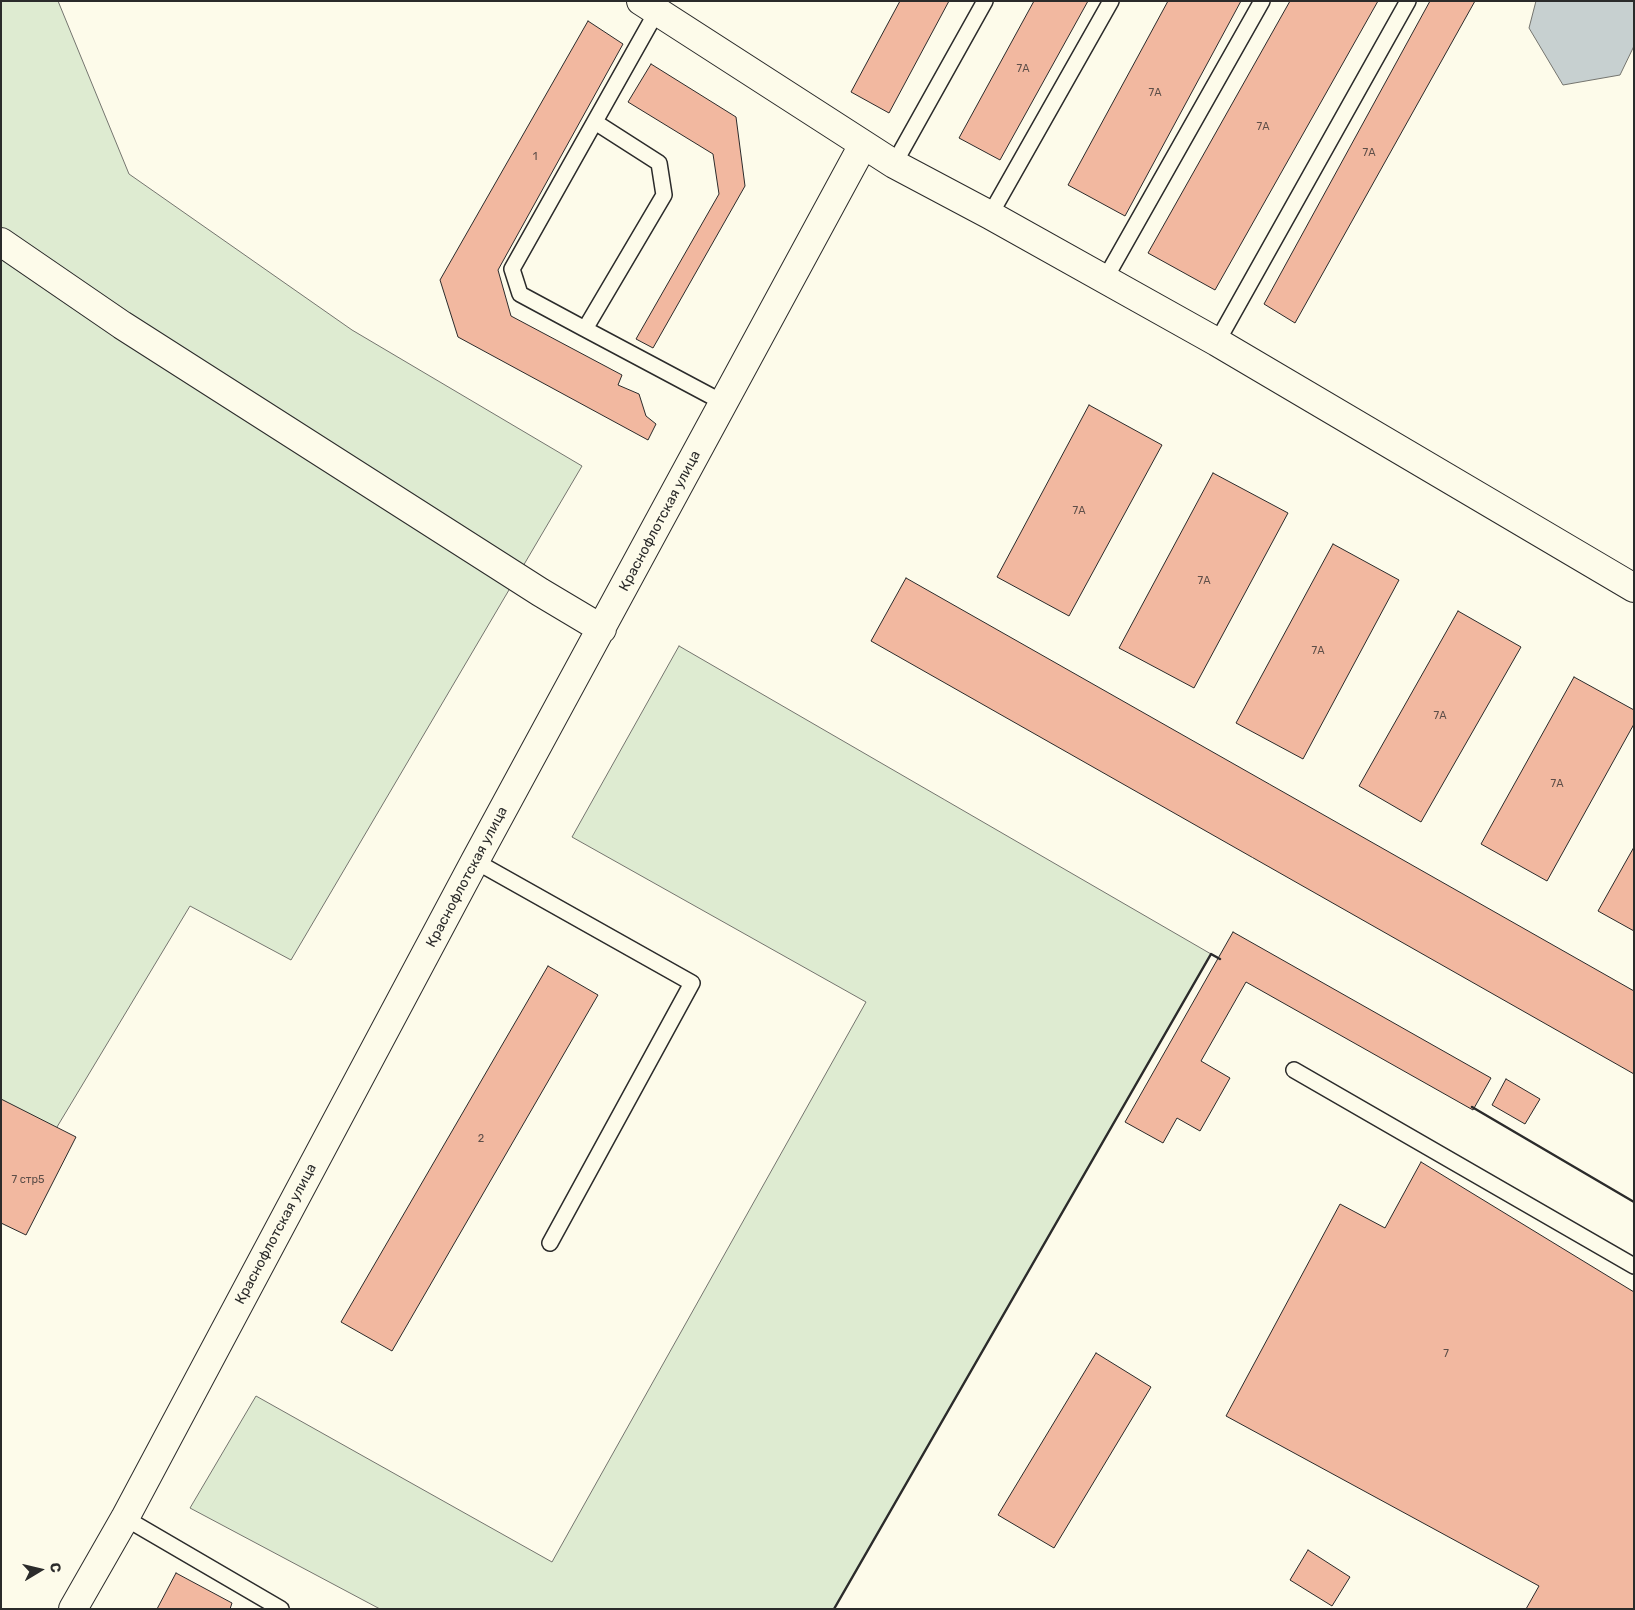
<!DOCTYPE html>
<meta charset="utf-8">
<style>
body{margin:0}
#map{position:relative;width:1635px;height:1610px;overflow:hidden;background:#fdfbea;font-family:Rubik,sans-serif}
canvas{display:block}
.frame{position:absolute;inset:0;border:2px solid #2b2b2b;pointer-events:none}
.north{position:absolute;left:15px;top:1545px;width:50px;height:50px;-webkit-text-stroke:4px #fdfbea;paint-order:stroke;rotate:81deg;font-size:14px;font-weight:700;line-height:20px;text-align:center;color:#2b2b2b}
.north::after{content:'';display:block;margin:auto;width:18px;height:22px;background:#2b2b2b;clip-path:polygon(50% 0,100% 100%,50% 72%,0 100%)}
</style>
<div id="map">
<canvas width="1635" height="1610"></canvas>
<div class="frame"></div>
<div class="north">С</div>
</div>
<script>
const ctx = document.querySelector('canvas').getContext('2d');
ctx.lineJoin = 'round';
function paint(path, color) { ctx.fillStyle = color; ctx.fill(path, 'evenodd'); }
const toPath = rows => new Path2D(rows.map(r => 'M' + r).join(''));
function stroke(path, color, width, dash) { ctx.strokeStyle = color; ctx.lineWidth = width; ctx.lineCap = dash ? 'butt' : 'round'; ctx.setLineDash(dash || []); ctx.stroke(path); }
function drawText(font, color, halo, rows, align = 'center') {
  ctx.font = font + ' Rubik,sans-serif'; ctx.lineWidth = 4; ctx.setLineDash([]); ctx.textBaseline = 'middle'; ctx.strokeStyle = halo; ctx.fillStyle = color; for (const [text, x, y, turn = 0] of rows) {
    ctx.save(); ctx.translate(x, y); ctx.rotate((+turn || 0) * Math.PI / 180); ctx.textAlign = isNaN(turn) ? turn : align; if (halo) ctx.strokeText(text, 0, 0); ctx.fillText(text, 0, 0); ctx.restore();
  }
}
const green = toPath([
 [1,1,58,1,129,174,352,330,582,466,291,960,190,906,1,1220,1,1],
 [679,646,1211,954,834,1609,380,1609,190,1508,256,1396,552,1562,866,1002,572,837,679,646]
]);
paint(green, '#deebd1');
stroke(green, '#74746e', 1);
const water = toPath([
 [1536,1,1634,1,1634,46,1620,75,1563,85,1529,28,1536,1]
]);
paint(water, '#c7d0d0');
stroke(water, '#74746e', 1);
const building = toPath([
 [900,1,949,1,889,113,851,92,900,1],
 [1034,1,1088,1,1000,160,959,138,1034,1],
 [1168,1,1241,1,1125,216,1068,185,1168,1],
 [1290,1,1378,1,1215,290,1148,253,1290,1],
 [1430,1,1475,1,1295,323,1264,304,1430,1],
 [588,21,623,44,498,270,511,316,622,375,618,385,639,394,646,416,656,424,648,440,458,337,440,280,588,21],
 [651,64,736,117,745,186,653,348,636,339,719,194,713,154,628,102,651,64],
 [1089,405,1162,445,1069,616,997,577,1089,405],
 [1213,473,1288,513,1194,688,1119,648,1213,473],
 [1333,544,1399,580,1303,759,1236,723,1333,544],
 [906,578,1634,991,1634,1074,871,641,906,578],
 [1458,611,1521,647,1421,822,1359,786,1458,611],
 [1574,677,1634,710,1634,724,1547,881,1481,844,1574,677],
 [1634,847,1634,931,1598,911,1634,847],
 [1233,932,1491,1078,1473,1110,1246,982,1201,1061,1230,1078,1200,1131,1177,1118,1163,1143,1125,1122,1233,932],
 [548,966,598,995,392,1351,341,1322,548,966],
 [1506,1079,1540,1099,1525,1124,1492,1105,1506,1079],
 [1,1099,76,1137,26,1235,1,1223,1,1099],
 [1421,1162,1634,1292,1634,1609,1526,1609,1539,1586,1226,1416,1340,1204,1385,1228,1421,1162],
 [1096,1353,1151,1387,1054,1548,998,1515,1096,1353],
 [1308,1550,1350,1577,1332,1606,1290,1580,1308,1550],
 [176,1573,232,1603,230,1609,157,1609,176,1573]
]);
paint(building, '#f2b8a0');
stroke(building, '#2b2b2b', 1);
const lane = toPath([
 [595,122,659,163,664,195,585,329,520,294,512,269,657,11],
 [894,164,985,1],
 [990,215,1111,1],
 [1105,279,1262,1],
 [585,329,724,403],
 [1217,342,1408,1],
 [475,861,692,983,550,1243],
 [1294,1070,1634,1266],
 [125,1518,281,1609]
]);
const street = toPath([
 [641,1,894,164,990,215,1217,342,1634,588],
 [1,242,122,325,540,592,602,629],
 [73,1609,125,1518,475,861,863,145]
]);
stroke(lane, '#2b2b2b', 18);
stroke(street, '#2b2b2b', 30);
stroke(lane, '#fdfbea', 15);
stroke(street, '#fdfbea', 28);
stroke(toPath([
 [1472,1107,1634,1202],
 [834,1609,1211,954,1220,959]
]), '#2b2b2b', 2.5);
drawText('11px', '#5d4e48', null, [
 ["7А",1023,69],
 ["7А",1155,93],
 ["7А",1263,127],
 ["7А",1369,153],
 ["1",535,157],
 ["7А",1079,511],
 ["7А",1204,581],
 ["7А",1318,651],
 ["7А",1440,716],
 ["7А",1557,784],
 ["2",481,1139],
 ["7 стр5",28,1180],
 ["7",1446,1354]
]);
drawText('14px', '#2b2b2b', '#fdfbea', [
 ["Краснофлотская улица",660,521,-62],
 ["Краснофлотская улица",467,877,-62],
 ["Краснофлотская улица",276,1234,-62]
]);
</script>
